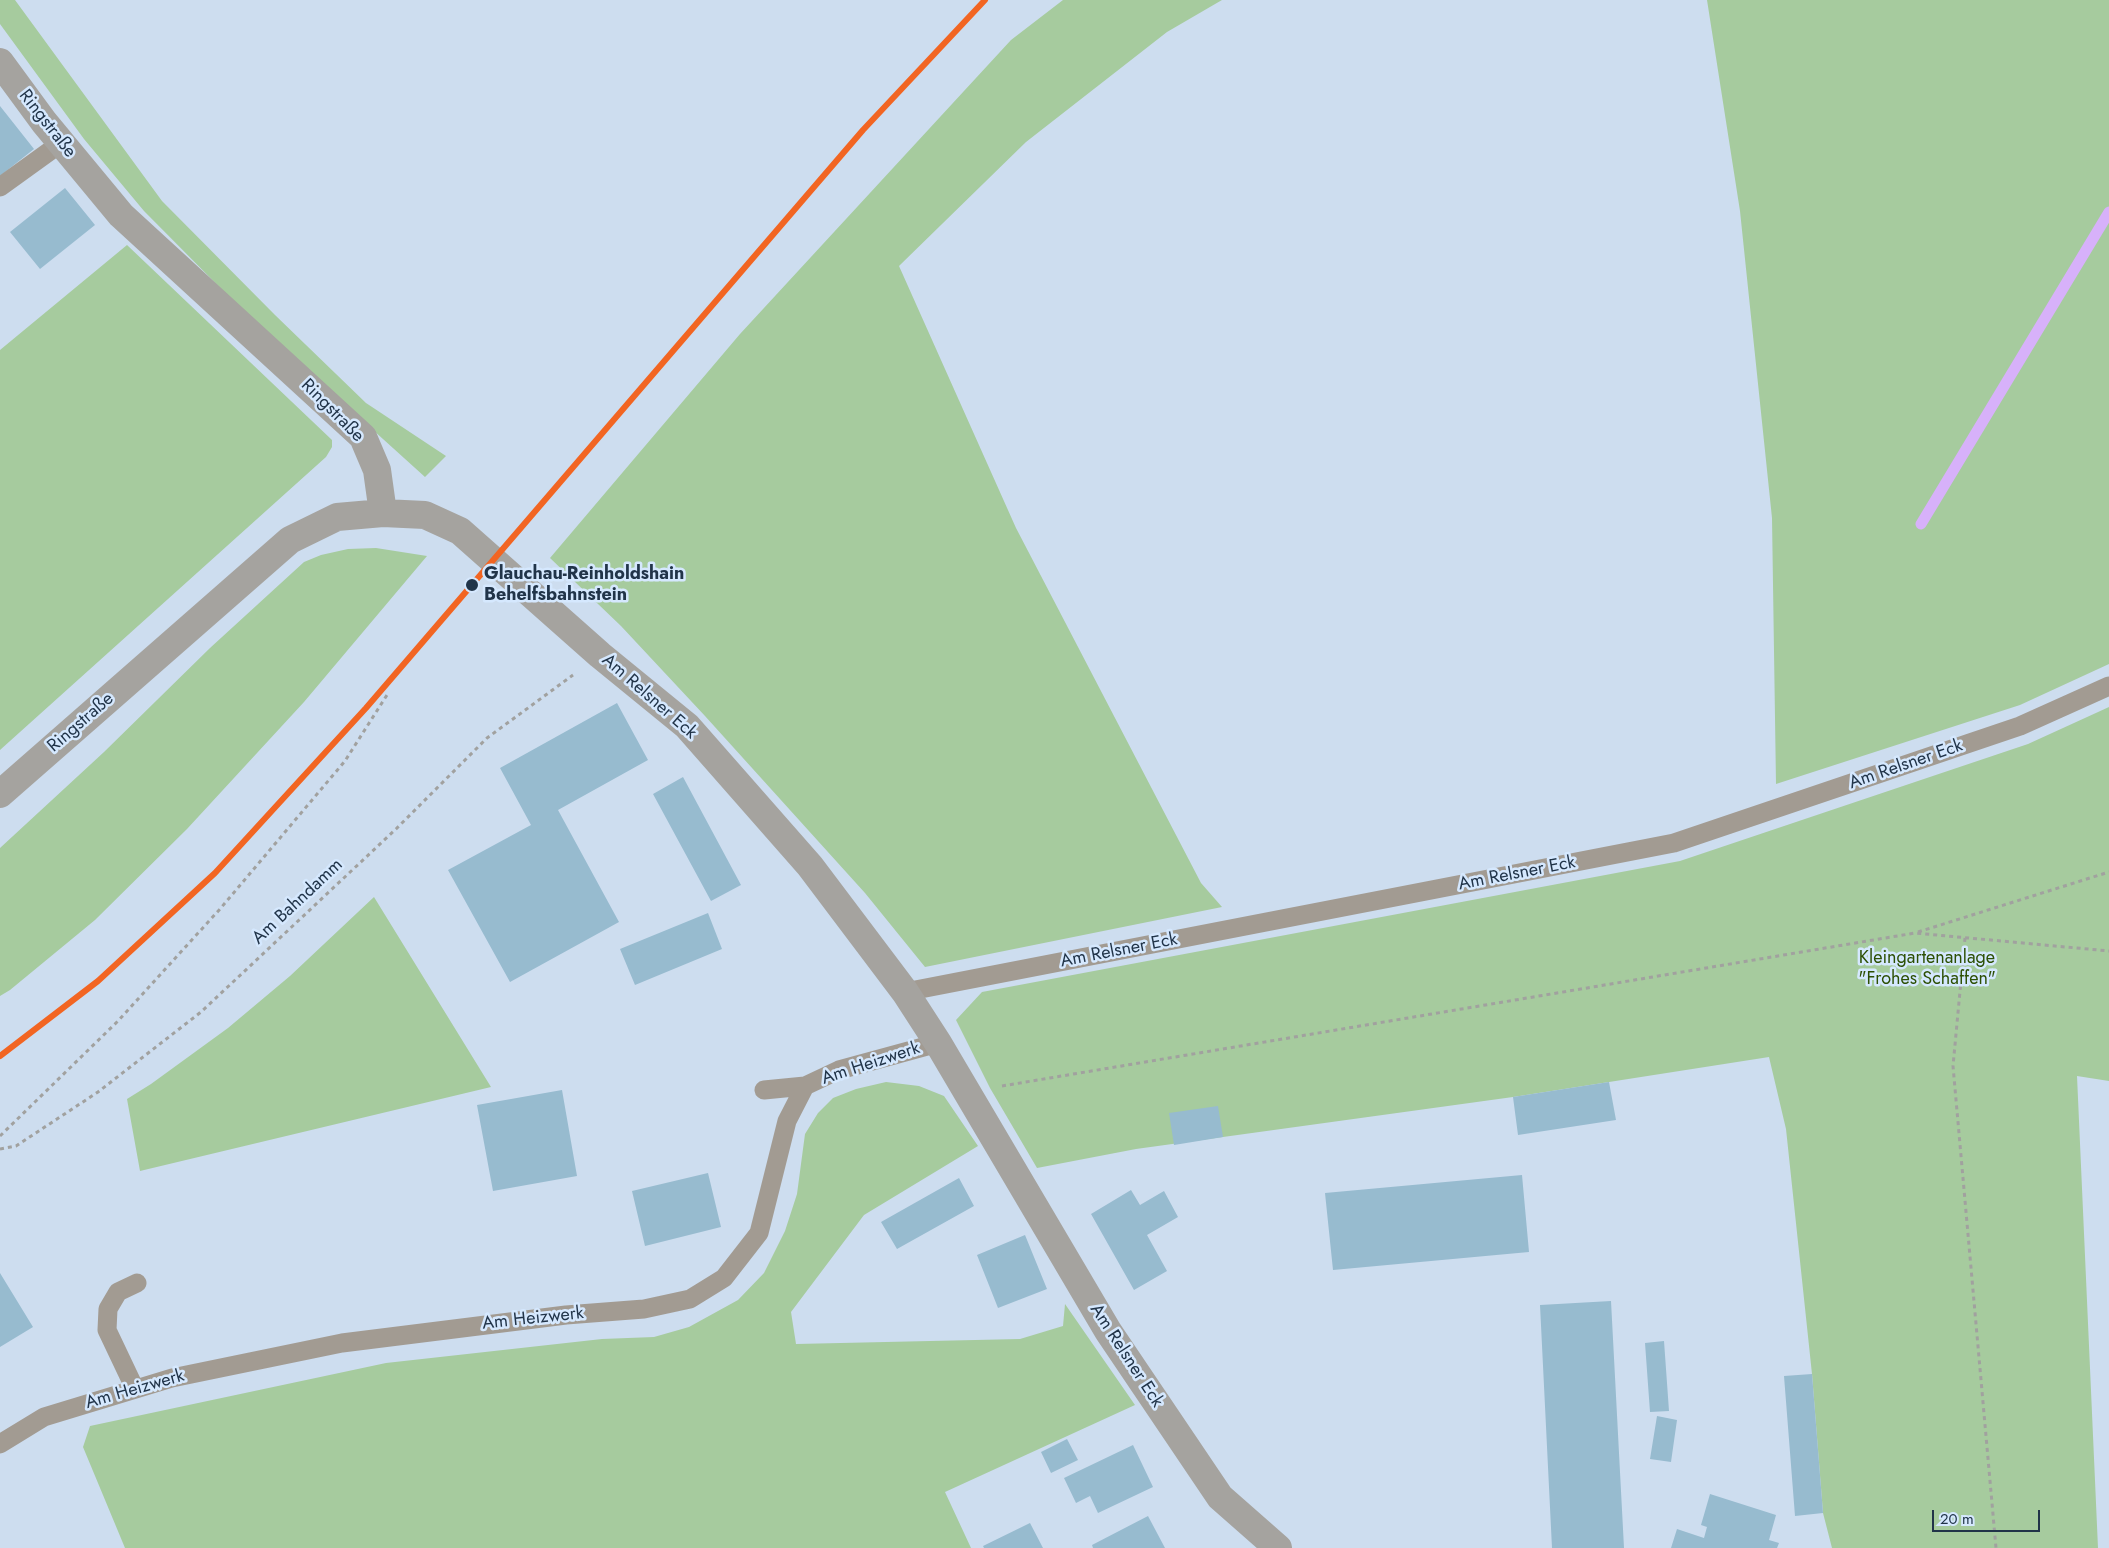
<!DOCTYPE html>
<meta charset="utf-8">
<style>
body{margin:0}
#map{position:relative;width:2109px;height:1548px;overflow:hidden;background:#cdddef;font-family:Jost,sans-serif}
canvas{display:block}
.scale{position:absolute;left:1932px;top:1510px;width:108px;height:22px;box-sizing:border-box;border:2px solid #213449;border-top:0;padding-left:6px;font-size:15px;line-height:18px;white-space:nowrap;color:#213449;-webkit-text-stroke:4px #d5e8fe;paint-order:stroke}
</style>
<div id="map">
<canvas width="2109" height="1548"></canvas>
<div class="scale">20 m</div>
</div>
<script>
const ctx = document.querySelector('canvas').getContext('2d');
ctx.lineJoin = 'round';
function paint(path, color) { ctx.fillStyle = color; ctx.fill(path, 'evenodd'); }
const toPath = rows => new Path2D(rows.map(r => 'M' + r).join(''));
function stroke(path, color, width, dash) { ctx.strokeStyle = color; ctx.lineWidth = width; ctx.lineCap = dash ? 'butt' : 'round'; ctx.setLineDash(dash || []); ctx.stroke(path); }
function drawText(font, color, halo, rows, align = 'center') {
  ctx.font = font + ' Jost,sans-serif'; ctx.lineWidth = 5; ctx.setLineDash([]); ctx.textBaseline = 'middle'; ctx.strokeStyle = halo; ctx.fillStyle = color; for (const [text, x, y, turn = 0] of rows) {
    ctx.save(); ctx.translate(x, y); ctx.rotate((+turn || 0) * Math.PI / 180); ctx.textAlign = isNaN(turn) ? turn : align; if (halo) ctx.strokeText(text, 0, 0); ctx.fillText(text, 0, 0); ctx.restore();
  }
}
paint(toPath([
 [0,0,15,0,162,201,275,315,366,403,446,456,425,477,258,326,144,211,84,139,0,24],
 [1063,0,1222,0,1167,32,1026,142,899,266,1016,528,1201,883,1222,907,925,967,865,893,705,716,621,626,550,558,740,334,1011,40],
 [1707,0,2109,0,2109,664,2020,705,1776,784,1772,518,1740,211],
 [127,245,332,440,332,447,326,457,0,750,0,350],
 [376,548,427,556,304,702,187,829,95,920,10,990,0,996,0,848,104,752,210,648,304,562,321,555,348,549],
 [2109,707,2109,1081,2077,1076,2098,1548,1832,1548,1823,1513,1812,1374,1786,1129,1769,1057,1513,1097,1136,1149,1037,1168,990,1088,956,1020,982,992,1680,861,2028,744],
 [374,897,491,1087,140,1171,127,1099,151,1084,228,1028,290,976],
 [886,1082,919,1086,944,1096,978,1146,864,1215,791,1312,796,1344,1020,1339,1063,1326,1065,1304,1135,1405,945,1492,971,1548,125,1548,83,1447,90,1426,386,1363,602,1339,654,1337,689,1327,738,1300,764,1273,785,1231,797,1194,805,1134,818,1113,833,1098,856,1089]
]), '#a6cb9e');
stroke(toPath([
 [1921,524,2109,212]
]), '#d7b1fa', 11);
paint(toPath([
 [0,106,34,149,0,176],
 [65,188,95,225,40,269,10,232],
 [617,703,648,760,558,810,619,922,510,982,448,870,531,825,500,768],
 [683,777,741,885,711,901,653,794],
 [708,913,722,949,635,985,620,949],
 [1609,1082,1616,1120,1518,1135,1513,1097],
 [562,1090,577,1176,493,1191,477,1105],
 [1218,1106,1223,1137,1174,1145,1169,1113],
 [708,1173,721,1227,645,1246,632,1191],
 [1522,1175,1529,1252,1333,1270,1325,1193],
 [959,1178,974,1206,897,1249,881,1222],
 [1131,1190,1140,1205,1164,1191,1178,1217,1147,1235,1167,1271,1134,1290,1091,1214],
 [1025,1235,1047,1289,998,1308,977,1255],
 [0,1273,33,1327,0,1347],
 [1611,1301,1624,1548,1552,1548,1540,1305],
 [1664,1341,1669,1411,1650,1412,1645,1343],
 [1812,1374,1823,1513,1795,1516,1784,1376],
 [1657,1416,1677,1420,1671,1462,1650,1459],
 [1067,1439,1078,1460,1051,1473,1041,1452],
 [1133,1445,1153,1487,1098,1513,1090,1496,1076,1503,1064,1478],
 [1710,1494,1776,1515,1769,1540,1779,1543,1777,1548,1671,1548,1677,1529,1704,1538,1707,1527,1701,1525],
 [1148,1516,1165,1548,1093,1548,1092,1545],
 [1030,1523,1043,1548,984,1548,983,1546]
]), '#97bbcf');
stroke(toPath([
 [1918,932,2109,872],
 [1965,938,1953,1066,1996,1548],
 [1002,1086,1915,933,2109,951],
 [0,1136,118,1021,220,909,345,761,387,695],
 [0,1149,16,1146,98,1092,201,1012,396,829,487,738,573,675]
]), '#a1a19f', 3, [4, 4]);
stroke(toPath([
 [0,187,61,143],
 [905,992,1674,843,2020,726,2109,686],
 [764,1090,805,1086],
 [135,1389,107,1330,108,1309,118,1292,137,1283],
 [0,1444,44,1417,172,1378,342,1343,566,1315,644,1309,690,1299,724,1278,759,1233,787,1121,805,1086,839,1070,938,1043]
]), '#a29b92', 19);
stroke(toPath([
 [0,62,44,122,121,215,363,437,377,470,383,513],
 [0,794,290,540,337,517,383,513,425,515,460,531,600,655,687,726,810,866,905,992,938,1043,1108,1331,1220,1497,1278,1548]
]), '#a5a39f', 28);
stroke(toPath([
 [0,1056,98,981,215,873,366,708,863,130,985,0]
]), '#f26522', 6);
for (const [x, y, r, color] of [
 [472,585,7,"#213449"]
]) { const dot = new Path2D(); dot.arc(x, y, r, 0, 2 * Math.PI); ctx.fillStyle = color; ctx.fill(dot); stroke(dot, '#d5e8fe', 2); }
drawText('18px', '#213449', '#d5e8fe', [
 ["Ringstraße",47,124,52],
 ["Ringstraße",332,411,45],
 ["Am Relsner Eck",649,697,41],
 ["Ringstraße",81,723,-41],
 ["Am Relsner Eck",1906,765,-19],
 ["Am Relsner Eck",1517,874,-11],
 ["Am Bahndamm",298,902,-43],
 ["Am Relsner Eck",1119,951,-11],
 ["Am Heizwerk",871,1064,-18],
 ["Am Heizwerk",533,1319,-6],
 ["Am Relsner Eck",1126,1356,57],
 ["Am Heizwerk",135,1390,-16]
]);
drawText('bold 18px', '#213449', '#d5e8fe', [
 ["Glauchau-Reinholdshain",484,575],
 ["Behelfsbahnstein",484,596]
], 'left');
drawText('18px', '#2c4f03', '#d5e8fe', [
 ["Kleingartenanlage",1927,959],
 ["\"Frohes Schaffen\"",1927,980]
]);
</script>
